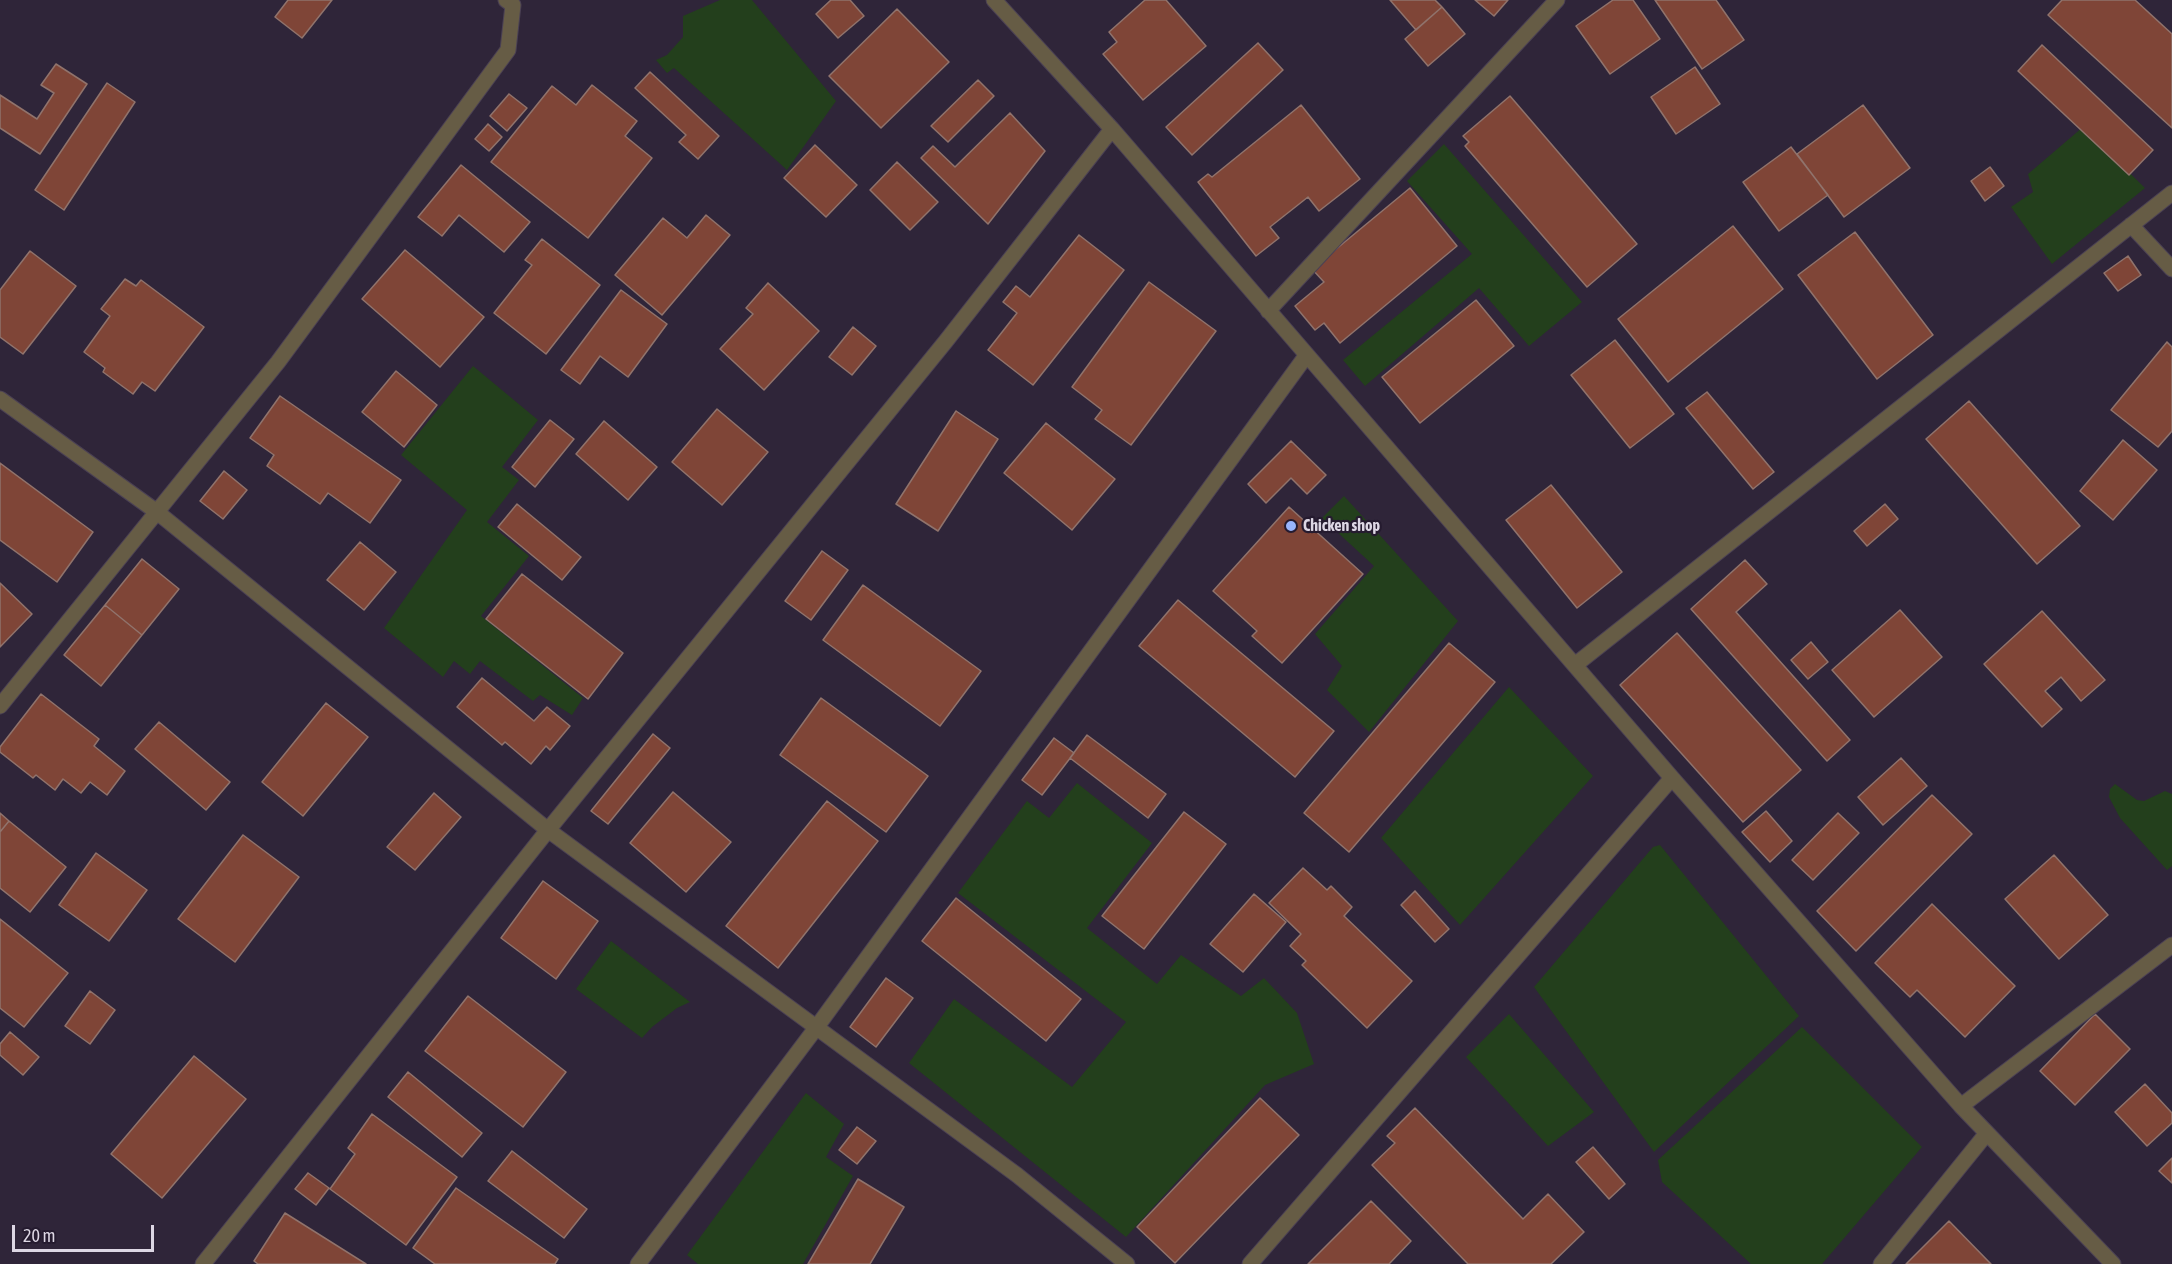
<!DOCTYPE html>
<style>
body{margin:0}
#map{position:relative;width:2172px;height:1264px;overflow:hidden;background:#2f2539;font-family:"Asap Condensed",sans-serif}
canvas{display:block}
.scale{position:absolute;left:12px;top:1225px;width:142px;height:27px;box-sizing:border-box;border:3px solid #ddd7e4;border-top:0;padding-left:8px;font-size:18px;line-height:21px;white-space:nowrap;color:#ddd7e4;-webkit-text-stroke:4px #251b2f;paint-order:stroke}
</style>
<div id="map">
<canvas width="2172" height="1264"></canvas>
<div class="scale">20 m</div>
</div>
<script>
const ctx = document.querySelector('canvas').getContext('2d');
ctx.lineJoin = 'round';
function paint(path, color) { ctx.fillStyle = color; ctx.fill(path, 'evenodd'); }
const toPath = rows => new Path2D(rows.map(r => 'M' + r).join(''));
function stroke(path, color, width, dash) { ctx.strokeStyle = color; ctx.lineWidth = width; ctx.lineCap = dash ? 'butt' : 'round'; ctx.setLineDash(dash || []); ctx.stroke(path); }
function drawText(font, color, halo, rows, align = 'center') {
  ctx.font = font + ' "Asap Condensed",sans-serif'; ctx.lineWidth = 4.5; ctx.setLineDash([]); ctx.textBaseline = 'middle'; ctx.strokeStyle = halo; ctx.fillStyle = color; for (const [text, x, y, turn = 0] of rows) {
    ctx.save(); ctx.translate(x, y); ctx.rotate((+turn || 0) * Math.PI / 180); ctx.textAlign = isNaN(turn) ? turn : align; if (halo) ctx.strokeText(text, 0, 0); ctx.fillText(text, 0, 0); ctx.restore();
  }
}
paint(toPath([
 [720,0,752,0,836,101,787,170,674,68,667,73,656,60,667,55,683,37,683,16],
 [2083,127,2145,188,2052,264,2011,207,2033,192,2028,174],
 [1444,144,1582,302,1529,346,1479,288,1365,386,1343,360,1472,254,1407,181],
 [473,366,538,420,502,467,519,480,487,522,529,556,481,616,583,698,572,715,540,695,533,701,480,661,470,674,454,661,443,677,384,628,467,510,401,455],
 [1344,496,1458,621,1369,732,1327,690,1342,666,1315,634,1374,566,1322,518],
 [1509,687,1593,776,1460,925,1381,838],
 [1077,783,1152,843,1087,928,1157,984,1181,955,1241,996,1264,978,1297,1013,1314,1064,1265,1085,1126,1237,909,1063,954,999,1072,1087,1126,1022,958,893,1027,801,1049,818],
 [2115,784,2137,800,2144,801,2165,791,2172,794,2172,866,2167,870,2120,818,2109,797,2110,789],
 [1660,845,1799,1016,1654,1152,1534,987,1653,847],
 [611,941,690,1002,677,1008,652,1027,642,1038,576,989],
 [1509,1014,1594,1112,1548,1146,1466,1057],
 [1802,1027,1922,1147,1822,1264,1751,1264,1662,1182,1658,1160],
 [806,1093,844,1124,826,1157,853,1176,803,1264,698,1264,687,1255]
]), '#233f1c');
const building = toPath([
 [288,0,332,0,302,38,275,17,288,0],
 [831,0,850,0,864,16,838,38,816,14,831,0],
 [1145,0,1166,0,1206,46,1143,100,1103,54,1117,42,1109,32,1145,0],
 [1390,0,1435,0,1442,7,1416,30,1390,0],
 [1475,0,1508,0,1494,16,1475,0],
 [1613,0,1633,0,1660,39,1610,74,1576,26,1613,0],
 [1655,0,1716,0,1744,40,1702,69,1655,0],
 [2062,0,2135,0,2172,34,2172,128,2048,15,2062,0],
 [1442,7,1465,34,1428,66,1405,39,1442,7],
 [897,9,949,62,881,128,829,76,897,9],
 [1258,43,1283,70,1192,155,1166,127,1258,43],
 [2042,45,2153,150,2129,175,2018,71,2042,45],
 [56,64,87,84,40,154,0,128,0,95,37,119,54,93,41,85,56,64],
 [1695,67,1720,104,1676,134,1651,97,1695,67],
 [650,72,719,136,698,159,679,142,686,135,635,88,650,72],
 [978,80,994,96,948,142,931,126,978,80],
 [107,83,135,102,64,210,35,190,107,83],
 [592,85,637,121,625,136,652,158,588,238,491,162,552,86,576,105,592,85],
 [509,94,527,108,507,131,490,116,509,94],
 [1510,96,1637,244,1587,287,1465,146,1469,142,1463,136,1510,96],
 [1301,105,1360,179,1319,211,1308,197,1270,227,1279,238,1256,256,1198,182,1208,174,1212,177,1301,105],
 [1863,105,1910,168,1844,217,1797,154,1863,105],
 [1010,113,1045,151,988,224,921,158,933,146,955,167,1010,113],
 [488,124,502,137,489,151,475,139,488,124],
 [815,145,857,185,826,217,784,178,815,145],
 [1791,147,1828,195,1779,231,1743,182,1791,147],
 [897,162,938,202,910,230,870,190,897,162],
 [461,165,530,222,504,252,459,215,442,236,418,217,461,165],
 [1990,167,2004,186,1985,201,1971,181,1990,167],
 [1410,188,1457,246,1340,343,1324,323,1315,330,1295,306,1324,282,1312,269,1410,188],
 [706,215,730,235,662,315,615,275,663,218,687,238,706,215],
 [1733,226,1783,289,1668,382,1618,319,1733,226],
 [1855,232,1933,335,1877,379,1798,275,1855,232],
 [1079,235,1124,270,1033,385,988,350,1017,313,1003,302,1016,286,1030,297,1079,235],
 [542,239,600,285,546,354,494,313,532,265,525,260,542,239],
 [405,250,484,317,440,367,362,299,405,250],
 [30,251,76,286,23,354,0,337,0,290,30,251],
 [2128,256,2141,275,2118,291,2104,273,2128,256],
 [125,279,136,286,141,280,204,327,155,391,142,382,133,394,103,372,105,368,84,352,110,316,101,309,125,279],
 [1149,282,1216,331,1131,445,1095,419,1102,410,1072,387,1149,282],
 [768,283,819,331,764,390,720,349,753,314,746,308,768,283],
 [621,290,667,324,628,377,600,356,580,384,561,370,621,290],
 [1476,300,1514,346,1420,423,1382,377,1476,300],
 [853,327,876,346,852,375,829,357,853,327],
 [1615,340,1674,414,1630,448,1571,375,1615,340],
 [2167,342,2172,347,2172,431,2158,447,2111,410,2167,342],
 [396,371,437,405,404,447,362,412,396,371],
 [1707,392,1774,472,1753,489,1686,408,1707,392],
 [280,396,401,480,370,523,328,493,320,504,267,466,274,455,250,438,280,396],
 [1969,401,2080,526,2037,564,1926,439,1969,401],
 [717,409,768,452,722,505,672,462,717,409],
 [956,411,998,439,938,531,896,504,956,411],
 [550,420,574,439,535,487,512,467,550,420],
 [604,421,657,467,628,500,576,454,604,421],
 [1046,423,1115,479,1072,530,1004,473,1046,423],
 [2123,440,2157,470,2113,520,2080,491,2123,440],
 [1291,441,1326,475,1307,494,1291,478,1266,503,1248,484,1291,441],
 [0,463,93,532,57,582,0,540,0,463],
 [224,471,247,490,223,519,200,501,224,471],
 [1551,485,1622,572,1577,608,1506,520,1551,485],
 [517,504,581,557,562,580,498,527,517,504],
 [1885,504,1898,519,1867,546,1854,531,1885,504],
 [1289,507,1363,574,1282,663,1252,636,1257,631,1213,591,1289,507],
 [360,542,396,572,364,610,327,580,360,542],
 [822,551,848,570,811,620,785,601,822,551],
 [142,559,179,589,142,635,105,605,142,559],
 [1745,560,1767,584,1736,612,1850,740,1827,761,1691,609,1745,560],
 [522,574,623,653,588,699,486,619,522,574],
 [0,583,32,614,0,647,0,583],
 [863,585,981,671,940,726,823,640,863,585],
 [1178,600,1334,731,1295,777,1139,646,1178,600],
 [105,605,142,635,101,686,64,655,105,605],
 [1900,610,1942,657,1874,717,1832,670,1900,610],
 [2042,611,2105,680,2081,701,2061,677,2045,691,2062,709,2042,727,1984,664,2042,611],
 [1677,633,1801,770,1743,822,1620,685,1677,633],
 [1811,642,1828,662,1808,679,1791,660,1811,642],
 [1449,643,1495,682,1349,852,1304,813,1449,643],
 [482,678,534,721,547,707,570,726,550,750,546,746,531,764,505,742,502,745,457,707,482,678],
 [41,694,99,739,94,746,125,771,107,795,90,782,81,793,63,779,55,790,36,775,33,778,0,752,0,747,41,694],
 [821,698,928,776,886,832,780,755,821,698],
 [326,703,368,737,303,816,262,782,326,703],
 [159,722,230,782,206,810,135,749,159,722],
 [653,734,670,748,608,824,591,811,653,734],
 [1087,735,1166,794,1148,818,1070,758,1087,735],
 [1054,738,1074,753,1042,795,1022,780,1054,738],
 [1901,758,1927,786,1883,825,1858,797,1901,758],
 [673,792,731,842,686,892,630,843,673,792],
 [434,793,461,817,415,870,387,847,434,793],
 [1932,795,1972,834,1856,951,1817,911,1932,795],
 [827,801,878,841,778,968,726,926,827,801],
 [1766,811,1792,841,1770,862,1742,832,1766,811],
 [1184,812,1226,844,1144,949,1102,916,1184,812],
 [0,813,9,821,0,832,0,813],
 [1838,813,1859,833,1813,880,1792,860,1838,813],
 [9,821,66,867,30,912,0,888,0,832,9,821],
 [243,835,299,877,235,962,178,919,243,835],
 [96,853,147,890,109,941,59,905,96,853],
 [2054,855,2108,915,2059,959,2005,899,2054,855],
 [1303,868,1327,890,1331,886,1352,907,1344,916,1412,981,1367,1028,1302,965,1306,961,1290,946,1301,934,1269,903,1303,868],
 [543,881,598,921,556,979,501,938,543,881],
 [1415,891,1449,929,1435,942,1401,905,1415,891],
 [1254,894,1286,922,1243,972,1210,944,1254,894],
 [956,898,1081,999,1046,1041,922,941,956,898],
 [1932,904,2015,986,1965,1037,1917,990,1910,997,1875,963,1932,904],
 [0,919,68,973,24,1027,0,1008,0,919],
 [886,978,913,998,876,1047,850,1027,886,978],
 [90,991,115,1010,90,1044,65,1026,90,991],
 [468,996,566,1072,523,1127,425,1051,468,996],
 [2095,1014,2130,1049,2075,1105,2040,1071,2095,1014],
 [10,1032,39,1057,23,1075,0,1055,0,1044,10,1032],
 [194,1056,246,1099,162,1198,111,1154,194,1056],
 [408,1072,482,1133,462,1157,388,1097,408,1072],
 [2145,1084,2172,1113,2172,1123,2147,1146,2115,1112,2145,1084],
 [1260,1098,1299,1135,1175,1263,1137,1227,1260,1098],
 [1415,1108,1523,1219,1548,1194,1584,1232,1551,1264,1468,1264,1372,1165,1395,1143,1387,1136,1415,1108],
 [372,1114,457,1177,406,1245,330,1189,355,1154,348,1148,372,1114],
 [857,1127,876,1141,857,1164,839,1150,857,1127],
 [1593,1147,1625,1184,1609,1199,1576,1162,1593,1147],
 [512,1151,587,1209,564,1238,488,1181,512,1151],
 [2172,1158,2172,1183,2159,1171,2172,1158],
 [308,1173,329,1188,316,1205,295,1189,308,1173],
 [858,1179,904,1207,870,1264,808,1264,858,1179],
 [456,1188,558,1259,555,1264,435,1264,413,1248,456,1188],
 [1371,1201,1411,1241,1389,1264,1308,1264,1371,1201],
 [285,1213,366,1264,258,1264,254,1261,285,1213],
 [1949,1221,1991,1264,1906,1264,1949,1221]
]);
paint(building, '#7f4537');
stroke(building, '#90736c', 1.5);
const minor = toPath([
 [994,0,1112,129,1672,778,1961,1106,2113,1264],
 [2131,225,2172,269],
 [1268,311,1557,0],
 [0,399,157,512,548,830,1017,1175,1127,1264],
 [1575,665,2172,193],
 [0,706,278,362,508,50,513,5,506,0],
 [1961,1106,2172,945],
 [203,1264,548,830,946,341,1112,129],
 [638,1264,816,1028,1306,356],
 [1250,1264,1672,778],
 [1881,1264,1987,1133]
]);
stroke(minor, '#4b4154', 17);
stroke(minor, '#665c45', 15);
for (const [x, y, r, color] of [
 [1291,526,6,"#98b5fd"]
]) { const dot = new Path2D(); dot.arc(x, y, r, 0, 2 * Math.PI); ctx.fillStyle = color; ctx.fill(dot); stroke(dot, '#251b2f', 2); }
drawText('bold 16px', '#ddd7e4', '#251b2f', [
 ["Chicken shop",1303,526]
], 'left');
</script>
